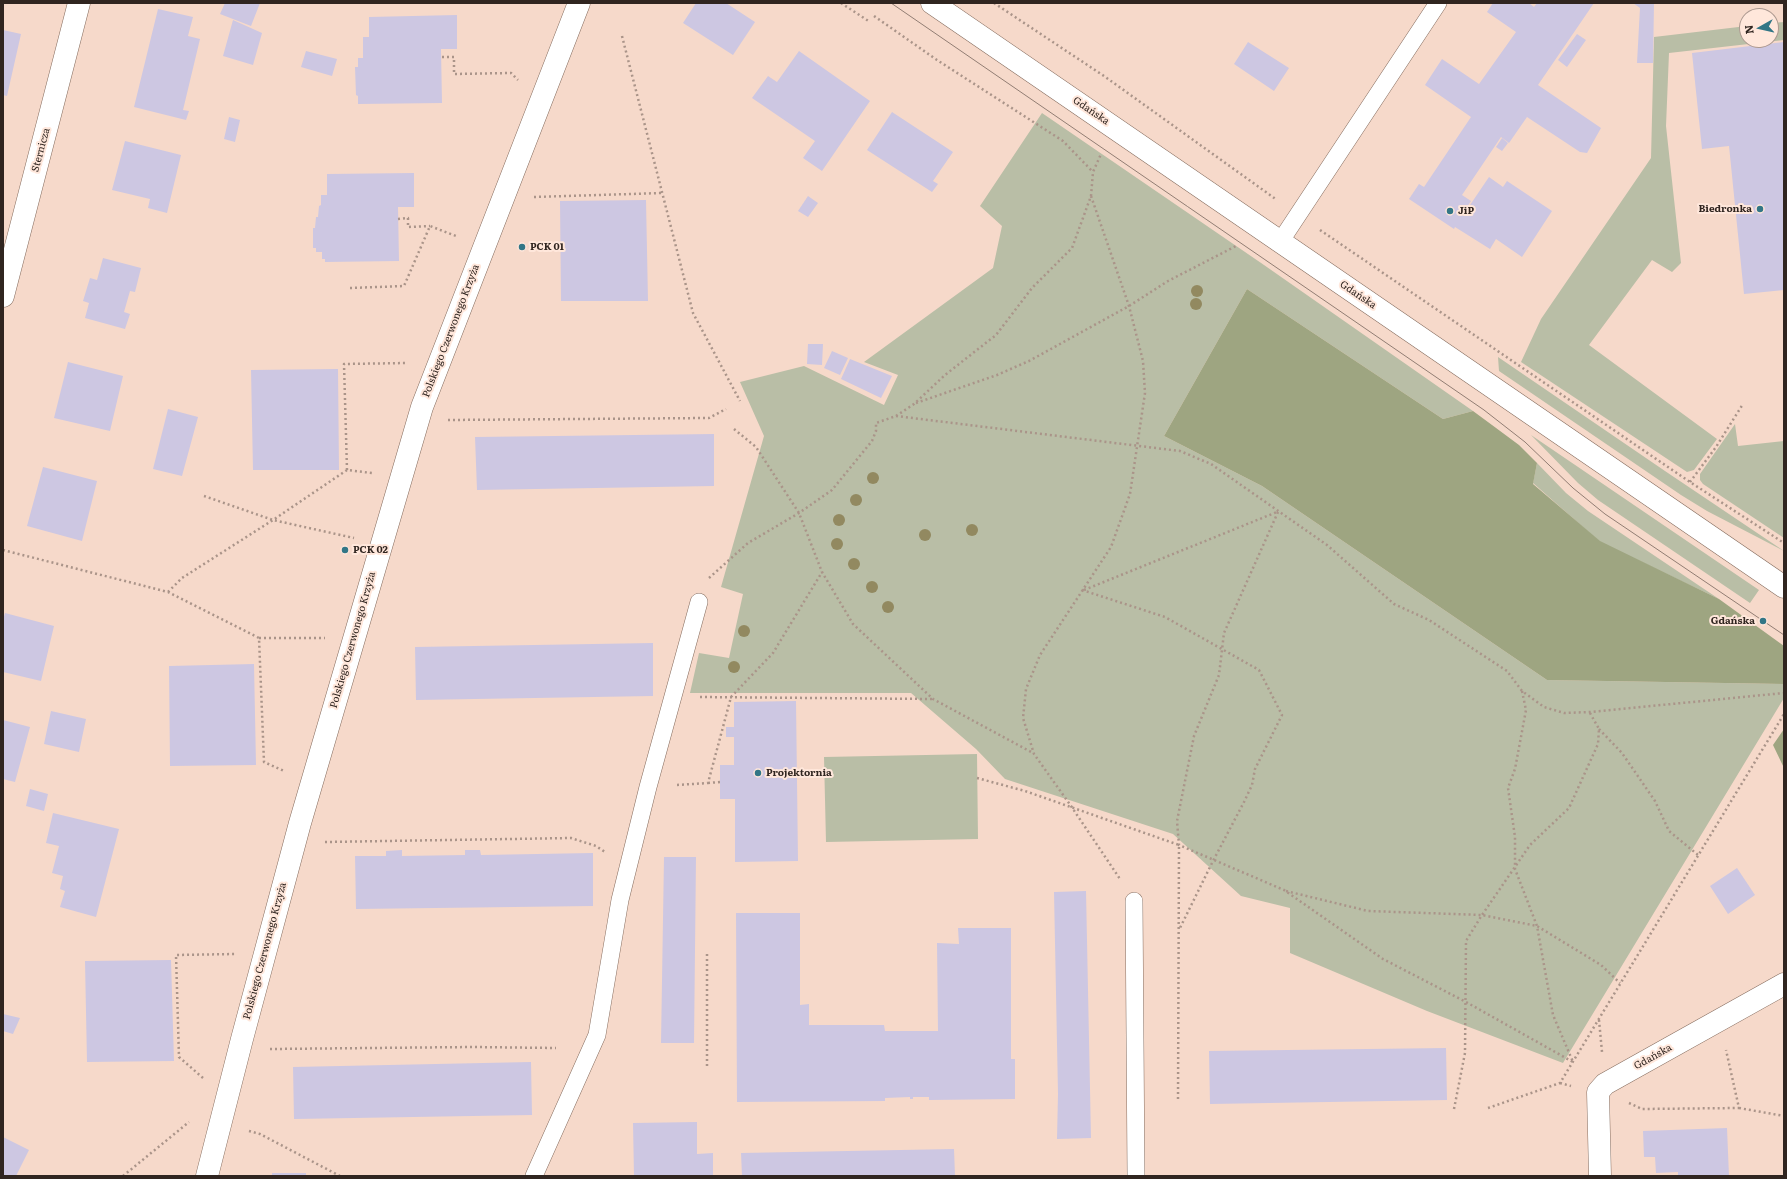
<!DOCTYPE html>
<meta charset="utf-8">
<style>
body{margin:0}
#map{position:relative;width:1787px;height:1179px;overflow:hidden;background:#f6d9ca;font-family:Literata,serif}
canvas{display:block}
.frame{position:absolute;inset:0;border:4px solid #302520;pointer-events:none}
.north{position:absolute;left:1739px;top:8px;width:40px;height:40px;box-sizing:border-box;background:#ffe7db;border:1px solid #ac9990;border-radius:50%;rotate:262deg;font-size:11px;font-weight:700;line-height:16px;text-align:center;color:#302520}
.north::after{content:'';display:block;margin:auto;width:14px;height:18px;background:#327686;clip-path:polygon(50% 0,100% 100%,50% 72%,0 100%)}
</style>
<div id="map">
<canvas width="1787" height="1179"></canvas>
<div class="frame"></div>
<div class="north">N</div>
</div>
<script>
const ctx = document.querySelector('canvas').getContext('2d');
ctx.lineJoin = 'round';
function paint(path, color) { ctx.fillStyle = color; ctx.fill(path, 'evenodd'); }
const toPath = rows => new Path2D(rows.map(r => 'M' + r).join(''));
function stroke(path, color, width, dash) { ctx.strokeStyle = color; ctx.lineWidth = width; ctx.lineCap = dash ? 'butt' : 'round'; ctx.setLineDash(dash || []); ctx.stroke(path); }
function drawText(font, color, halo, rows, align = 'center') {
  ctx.font = font + ' Literata,serif'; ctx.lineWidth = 4; ctx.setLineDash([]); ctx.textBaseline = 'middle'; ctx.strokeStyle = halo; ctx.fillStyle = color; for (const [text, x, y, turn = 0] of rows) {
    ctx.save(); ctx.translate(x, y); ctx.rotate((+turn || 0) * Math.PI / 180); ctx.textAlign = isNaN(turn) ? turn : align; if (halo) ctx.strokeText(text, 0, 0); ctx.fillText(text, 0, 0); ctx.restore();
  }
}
paint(toPath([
 [1784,22,1784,40,1669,53,1666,126,1681,263,1672,272,1652,260,1589,345,1717,439,1694,470,1687,472,1521,362,1541,319,1651,158,1654,37,1747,26,1747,40,1771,40,1771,23],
 [1042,113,1264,265,1473,411,1443,419,1247,289,1164,436,1262,486,1547,680,1784,684,1784,698,1563,1063,1427,1011,1290,953,1290,908,1241,896,1173,834,1005,779,976,749,911,693,690,693,699,653,729,658,743,594,721,587,764,436,740,382,804,366,884,405,898,375,864,362,993,268,1002,226,980,206],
 [1498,357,1665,471,1784,551,1707,511,1681,495,1499,371],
 [1735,424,1738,446,1784,441,1784,538,1703,484,1700,480,1700,474],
 [1531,435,1759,590,1750,603,1598,500,1578,483],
 [1537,463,1566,493,1588,511,1719,599,1600,542,1533,483],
 [977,754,978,839,826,842,824,757]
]), '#b9bea6');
paint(toPath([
 [1247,289,1443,419,1473,411,1492,425,1519,445,1537,463,1533,484,1600,541,1719,599,1784,646,1784,684,1547,680,1262,486,1164,436],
 [1784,729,1784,768,1773,745]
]), '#9ea581');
paint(toPath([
 [225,3,260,3,251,26,220,14],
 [696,3,726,3,755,22,733,55,683,23],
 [1493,3,1529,3,1534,7,1537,3,1594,3,1538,85,1601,128,1587,153,1580,152,1527,117,1509,143,1501,137,1462,195,1471,201,1467,207,1468,208,1489,177,1503,187,1507,181,1552,211,1522,257,1496,239,1490,249,1455,227,1454,229,1409,199,1419,184,1424,187,1471,117,1425,85,1442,59,1479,84,1516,32,1487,12],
 [1633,3,1654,3,1653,63,1637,63,1640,8],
 [158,9,193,17,188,36,200,39,183,110,189,111,186,120,134,107],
 [457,15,457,49,441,49,442,103,358,104,358,96,356,95,355,67,358,67,358,58,363,58,363,37,369,37,369,17],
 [233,20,262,33,253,65,223,56],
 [3,30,21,34,7,96,3,95],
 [1577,34,1586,40,1567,67,1558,60],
 [1248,42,1289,68,1274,91,1234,64],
 [1784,42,1784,290,1744,294,1729,146,1702,149,1692,53],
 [306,51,337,59,332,76,301,67],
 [799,51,870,101,822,171,803,158,815,141,752,98,768,76,777,82],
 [892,112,953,152,933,181,938,184,932,192,867,150],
 [229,117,240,120,235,142,224,139],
 [1502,138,1508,143,1502,151,1496,147],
 [125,141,181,155,167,213,148,208,150,199,112,190],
 [414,173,414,207,398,207,399,261,325,262,325,259,322,259,322,252,316,252,316,248,313,248,313,228,315,228,316,217,318,217,319,206,321,205,321,195,327,195,327,174],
 [808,196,818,203,808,217,798,211],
 [646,200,648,301,561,301,560,201],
 [103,258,141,268,135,292,130,291,124,312,130,314,125,329,85,318,89,303,83,301,90,278,97,280],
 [808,344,823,344,822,365,807,364],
 [832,351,848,358,840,375,824,368],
 [850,359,892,376,881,398,841,379],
 [68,362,123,376,110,431,54,418],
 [338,369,339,470,253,470,251,370],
 [168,409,198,417,182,476,153,469],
 [714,434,714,486,477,490,475,437],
 [43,467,97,481,82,541,27,526],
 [5,613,54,626,41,681,3,672,3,620],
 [653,643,653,696,416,700,415,647],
 [254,664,256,765,170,766,169,666],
 [796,701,798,861,735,862,735,799,720,799,720,765,734,765,734,737,726,737,726,727,734,727,734,702],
 [51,711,86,719,79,752,44,744],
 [3,720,30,727,15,782,3,779],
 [30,789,48,794,44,811,26,806],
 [53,813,119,829,96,917,60,907,65,891,60,889,63,876,52,873,59,846,46,843],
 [402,850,402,856,465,855,465,850,480,850,481,855,593,853,593,906,356,909,355,856,386,856,386,851],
 [664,857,696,857,694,1043,661,1043],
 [1737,868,1755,895,1728,914,1710,886],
 [1086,891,1091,1138,1057,1139,1058,1094,1054,892],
 [736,913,800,913,800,1005,809,1004,809,1025,884,1025,885,1031,938,1031,937,943,959,944,958,928,1011,928,1011,1059,1015,1059,1015,1099,929,1100,929,1097,913,1097,913,1099,910,1099,910,1097,885,1098,885,1101,737,1102],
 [171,960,174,1061,87,1062,85,961],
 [3,1014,20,1018,13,1034,3,1031],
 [1446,1048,1447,1100,1210,1104,1209,1051],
 [531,1062,532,1115,294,1119,293,1067],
 [697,1122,697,1154,713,1153,713,1176,634,1176,633,1123],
 [1727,1128,1729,1176,1678,1176,1678,1172,1656,1173,1655,1157,1644,1157,1643,1131],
 [3,1137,29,1150,16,1176,3,1176],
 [954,1149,955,1176,742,1176,741,1153],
 [272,1173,306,1173,306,1176,272,1176]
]), '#cdc7e2');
const service = toPath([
 [1280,242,1438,3],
 [1134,901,1136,1176],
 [534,1176,597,1035,620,900,648,787,699,602]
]);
const minor = toPath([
 [3,296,79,3],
 [207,1176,242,1039,300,823,422,407,579,3],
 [1600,1176,1598,1092,1605,1084,1784,984]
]);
const tertiary = toPath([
 [932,3,1784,587]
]);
stroke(service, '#866d5f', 18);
stroke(minor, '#866d5f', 23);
stroke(tertiary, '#866d5f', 23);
stroke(toPath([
 [841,3,870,22],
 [994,3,1104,76,1277,200],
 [874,16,937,60,1063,141,1093,172],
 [622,36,693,313,740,401],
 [442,57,454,57,454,74,511,73,518,80],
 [1091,196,1129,306,1143,361,1145,393,1130,494,1111,547,1040,655,1026,689,1023,718,1034,754,1071,806,1120,879],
 [534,197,662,193],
 [398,219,408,218,408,227,430,226],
 [1320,230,1690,482,1784,543],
 [350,288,404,286,430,226,456,236],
 [916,403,997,375,1029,361,1129,306,1168,281,1236,246],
 [896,416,1180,451,1211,464,1327,545,1394,604,1429,620,1507,671,1522,691,1544,707,1564,713,1590,712,1784,693],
 [448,420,709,418,726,409],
 [734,429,756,447,799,513,822,572,853,624,933,699,1033,753],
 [347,470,344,364,407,363],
 [1690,482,1716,447,1743,404],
 [204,496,273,520,354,538],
 [1278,512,1224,633,1219,675,1194,736,1177,821,1179,845,1284,890,1383,959,1466,1002,1573,1062],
 [3,550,168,592,259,638,264,762,284,771],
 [709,578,748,543,799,513,832,490,872,441,876,431,876,423,896,416,914,404,945,375,996,335,1032,288,1072,248,1091,196,1093,172,1101,154],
 [1082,590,1165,617,1259,670,1282,715,1255,769,1252,785,1244,802,1213,861,1179,930],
 [1084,590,1277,512],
 [168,592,182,578,273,520,347,470,372,473],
 [259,638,325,638],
 [1522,691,1526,710,1515,769,1508,788,1515,837,1515,869,1537,926,1553,1015,1573,1062],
 [700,697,933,699],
 [1599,729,1622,753,1655,801,1669,831,1698,855],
 [977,778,1025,791,1179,845,1178,1101],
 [708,783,720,782],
 [677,785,708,783,731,697,773,653,822,572],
 [325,842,571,838,596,846,605,852],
 [1286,891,1368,911,1482,915,1537,926,1601,965,1620,983],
 [1599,1020,1602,1052],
 [270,1049,473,1047,556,1048],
 [707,1066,707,953],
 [203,1078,179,1057,176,955,235,954],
 [1560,1083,1571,1086],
 [1629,1103,1642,1109,1739,1108,1726,1050],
 [1488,1108,1560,1083,1784,714],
 [1739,1108,1784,1116],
 [1454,1109,1465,1053,1466,941,1482,915,1530,845,1569,808,1598,744,1599,729,1590,713],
 [249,1131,260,1134,340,1176],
 [123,1176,189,1122]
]), '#aa9489', 2.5, [2, 3]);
stroke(service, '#fff', 17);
stroke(minor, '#fff', 22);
stroke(tertiary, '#fff', 22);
stroke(toPath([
 [891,3,1484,410,1525,442,1573,488,1605,514,1784,635]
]), '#917d73', 1);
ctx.fillStyle = '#928960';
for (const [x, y] of [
 [1197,291],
 [1196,304],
 [873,478],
 [856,500],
 [839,520],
 [972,530],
 [925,535],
 [837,544],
 [854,564],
 [872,587],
 [888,607],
 [744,631],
 [734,667]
]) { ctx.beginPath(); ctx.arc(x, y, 6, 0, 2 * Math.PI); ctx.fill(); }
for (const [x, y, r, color] of [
 [1760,209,4,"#327686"],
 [1450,211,4,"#327686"],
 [522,247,4,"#327686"],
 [345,550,4,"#327686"],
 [1763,621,4,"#327686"],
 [758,773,4,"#327686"]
]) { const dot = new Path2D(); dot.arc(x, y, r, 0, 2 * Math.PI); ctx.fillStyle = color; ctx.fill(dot); stroke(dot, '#ffe7db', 1.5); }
drawText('10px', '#302520', '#ffe7db', [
 ["Gdańska",1091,111,34],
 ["Sternicza",41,150,-75],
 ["Gdańska",1358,295,34],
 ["Polskiego Czerwonego Krzyża",451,331,-69],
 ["Polskiego Czerwonego Krzyża",353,640,-74],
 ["Polskiego Czerwonego Krzyża",265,951,-75],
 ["Gdańska",1653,1057,-29]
]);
drawText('bold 10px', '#302520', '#ffe7db', [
 ["Biedronka",1752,209,"right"],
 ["JiP",1458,211],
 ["PCK 01",530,247],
 ["PCK 02",353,550],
 ["Gdańska",1755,621,"right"],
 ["Projektornia",766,773]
], 'left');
</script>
